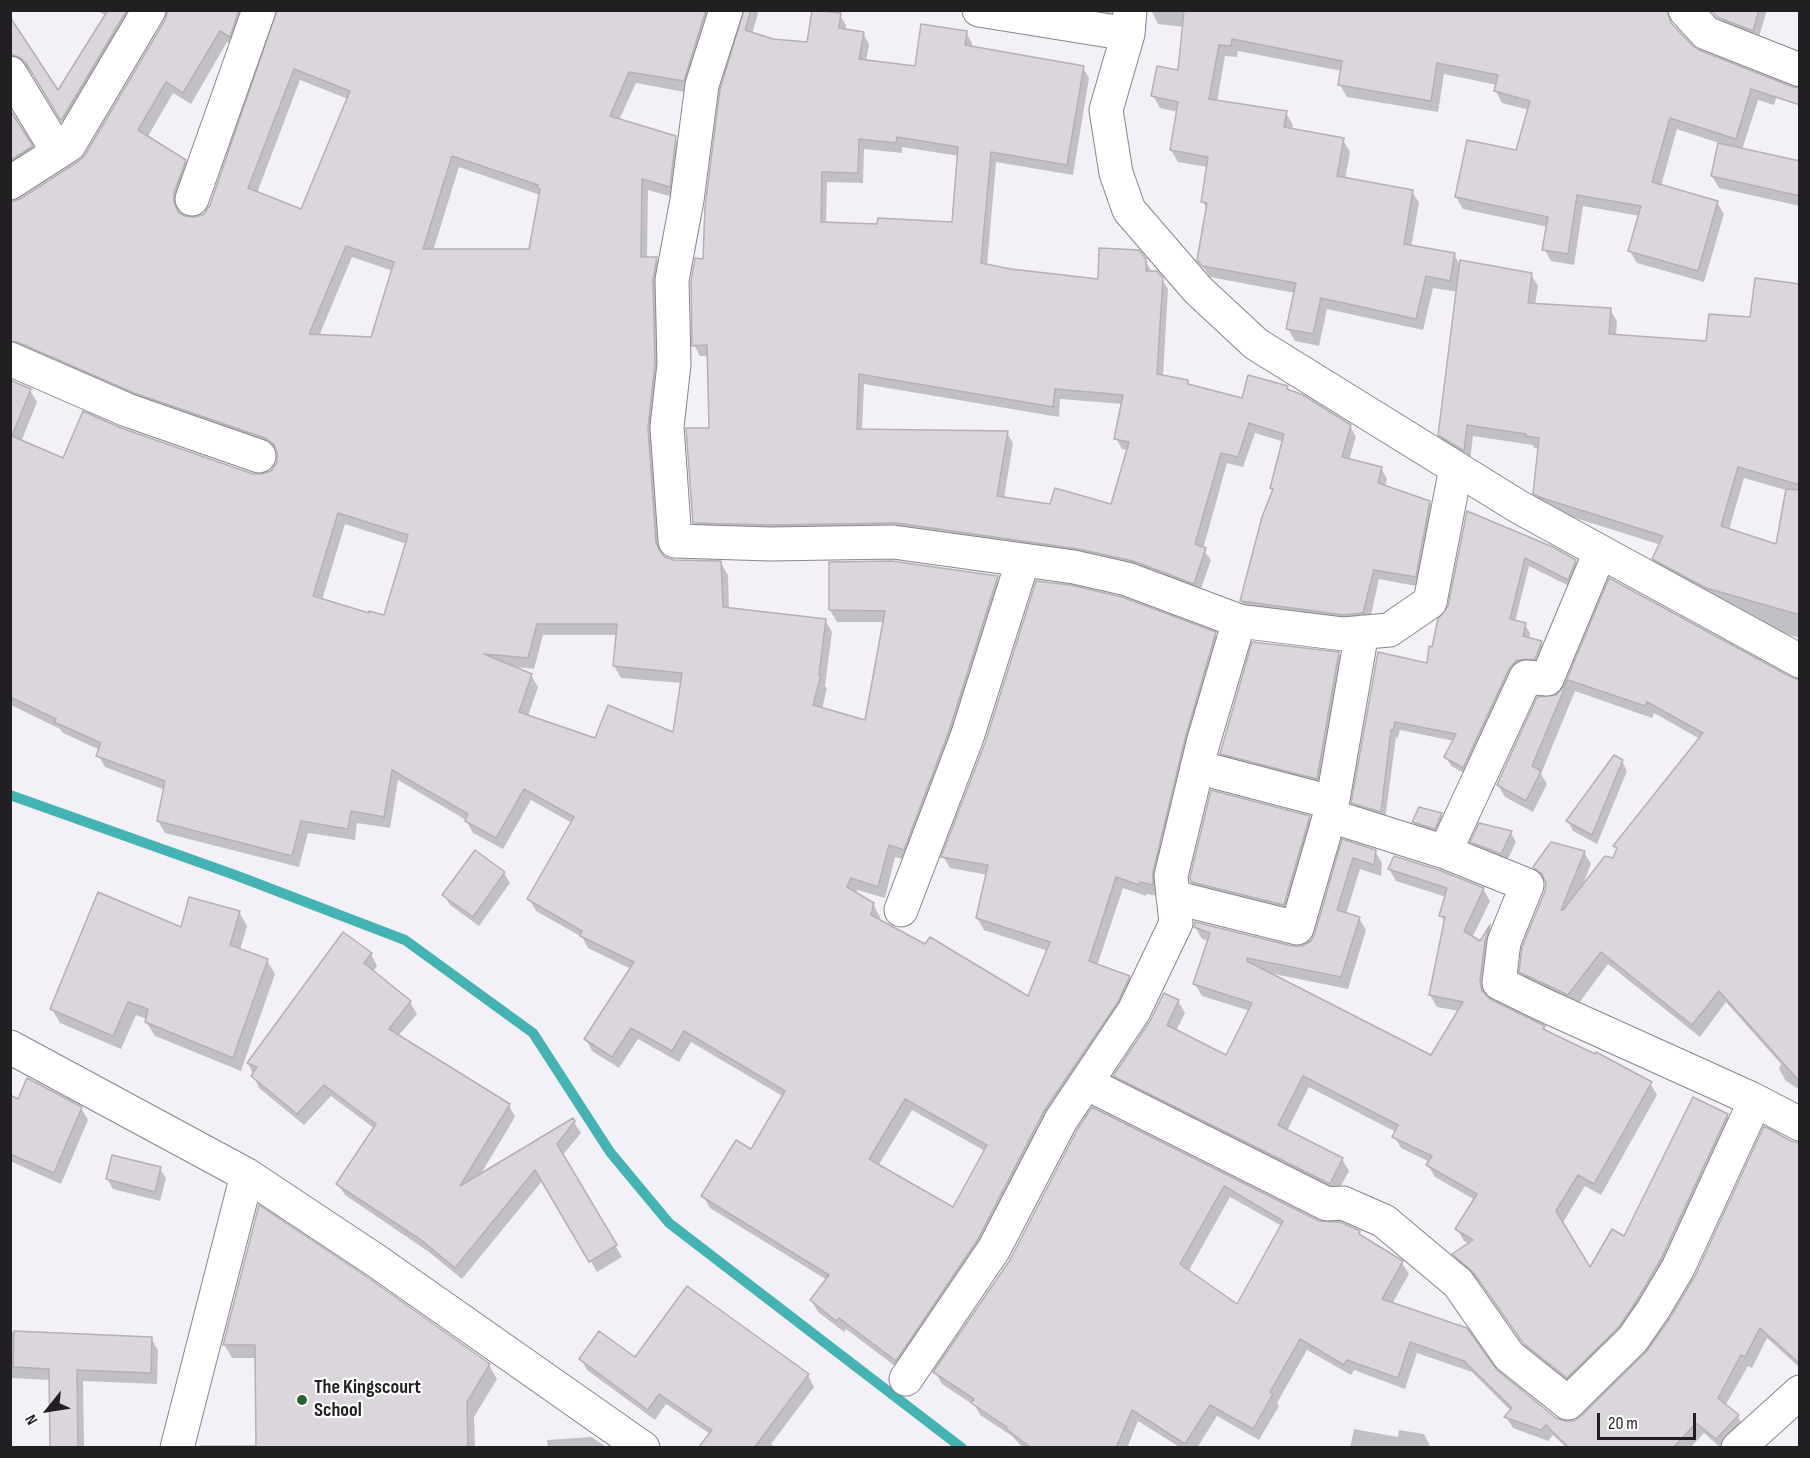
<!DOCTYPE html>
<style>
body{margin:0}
#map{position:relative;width:1810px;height:1458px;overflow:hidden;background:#f4f0f7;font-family:"Sofia Sans Condensed",sans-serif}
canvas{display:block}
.frame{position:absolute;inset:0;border:12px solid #211f22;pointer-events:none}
.north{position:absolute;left:18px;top:1380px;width:60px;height:60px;-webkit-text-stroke:4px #fff;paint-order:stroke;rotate:240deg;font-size:16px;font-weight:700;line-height:24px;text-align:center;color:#211f22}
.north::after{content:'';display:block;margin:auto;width:21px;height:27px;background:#211f22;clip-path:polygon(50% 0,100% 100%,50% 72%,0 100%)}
.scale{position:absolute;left:1597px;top:1413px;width:99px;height:27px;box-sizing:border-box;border:3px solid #211f22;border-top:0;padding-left:8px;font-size:18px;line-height:21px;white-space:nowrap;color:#211f22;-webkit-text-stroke:4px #fff;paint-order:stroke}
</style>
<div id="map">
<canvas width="1810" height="1458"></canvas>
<div class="frame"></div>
<div class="north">N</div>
<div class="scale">20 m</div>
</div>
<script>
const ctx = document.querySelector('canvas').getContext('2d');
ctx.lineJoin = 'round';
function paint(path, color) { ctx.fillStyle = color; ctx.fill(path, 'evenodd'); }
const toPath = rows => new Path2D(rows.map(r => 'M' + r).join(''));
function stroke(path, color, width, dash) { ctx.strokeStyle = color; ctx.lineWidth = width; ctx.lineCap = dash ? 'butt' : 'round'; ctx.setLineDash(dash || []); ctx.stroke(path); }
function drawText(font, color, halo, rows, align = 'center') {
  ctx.font = font + ' "Sofia Sans Condensed",sans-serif'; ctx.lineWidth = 4.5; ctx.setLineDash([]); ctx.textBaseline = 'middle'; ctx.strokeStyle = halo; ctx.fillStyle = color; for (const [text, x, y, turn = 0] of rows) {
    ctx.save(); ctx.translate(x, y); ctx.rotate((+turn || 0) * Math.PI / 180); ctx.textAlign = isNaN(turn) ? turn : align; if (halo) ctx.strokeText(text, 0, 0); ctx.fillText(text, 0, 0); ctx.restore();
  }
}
paint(toPath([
 [97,10,141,10,69,131,34,75,27,68,14,67,10,61,10,38,58,93,106,16],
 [169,10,251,10,236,47,227,42,191,104,173,93,147,138,185,161,192,173,180,205,180,214,186,218,196,219,205,215,211,206,279,10,719,10,690,93,636,83,619,120,675,138,682,150,676,198,648,190,647,258,656,259,663,271,661,376,654,441,662,556,674,561,721,563,728,575,729,609,825,620,832,632,825,686,827,688,822,709,866,722,884,622,837,622,830,610,997,577,1004,589,911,861,895,857,885,898,857,890,855,894,873,904,880,917,879,921,1029,999,1048,951,984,930,977,918,988,875,950,868,943,856,1215,634,1222,646,1159,896,1146,894,1146,896,1123,888,1097,966,1129,977,1136,989,903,1372,846,1329,844,1332,818,1312,811,1300,827,1280,710,1208,703,1196,751,1151,784,1097,691,1042,679,1062,638,1039,619,1068,592,1051,586,1039,631,969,588,948,582,937,536,911,529,899,572,823,531,800,503,849,473,833,466,820,398,780,390,828,357,823,355,840,308,833,299,867,165,833,158,821,165,790,105,767,98,755,100,750,63,733,60,729,11,705,10,707,10,381,30,390,37,402,21,442,64,460,120,429,253,475,262,476,272,472,278,463,279,454,273,450,10,354,10,203,21,200,80,162,86,156,167,20],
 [300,80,348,99,302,211,257,193],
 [459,167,540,195,530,251,433,251],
 [352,257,393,271,372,338,319,336],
 [345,524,407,544,385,617,370,615,322,600],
 [543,635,617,635,614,666,621,678,682,683,674,734,596,740,528,716,538,687,531,675,515,667,534,669],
 [912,1110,985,1151,953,1209,878,1166],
 [746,10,756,10,758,14,752,34,773,41,808,44,840,15,846,25,846,30,863,33,869,44,866,62,916,68,966,32,972,43,972,48,1083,68,1089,78,1073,175,996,162,987,266,1099,281,1145,260,1152,272,1161,278,1168,289,1163,376,1187,382,1190,386,1243,400,1287,387,1289,392,1350,426,1356,437,1349,460,1381,468,1387,479,1385,487,1429,502,1436,513,1421,587,1379,579,1369,624,1247,611,1241,601,1274,491,1272,488,1284,442,1255,433,1243,467,1227,463,1203,549,1211,560,1199,594,700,533,694,522,710,429,709,356,700,356,694,345,705,260],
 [902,147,959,156,953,224,879,226,826,224,827,182,863,183,864,149,902,153],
 [864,384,1059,417,1060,399,1123,404,1116,438,1122,449,1129,450,1112,506,1051,505,1004,498,1013,443,1007,433,862,430],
 [1067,10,1112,10,1109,21],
 [1151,10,1637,10,1698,52,1778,92,1774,105,1758,100,1742,150,1797,162,1800,148,1800,206,1719,188,1712,176,1719,143,1677,129,1661,186,1717,202,1724,214,1704,282,1637,263,1630,251,1640,216,1583,206,1574,265,1551,261,1544,249,1548,227,1463,209,1456,197,1517,152,1529,110,1502,103,1496,91,1497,85,1444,74,1438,112,1347,97,1340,85,1342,71,1238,51,1237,57,1225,56,1217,102,1286,113,1293,125,1292,130,1343,140,1350,152,1345,179,1412,191,1419,203,1411,247,1454,254,1461,267,1531,274,1538,286,1535,305,1610,310,1617,321,1616,336,1707,342,1752,319,1800,285,1800,494,1744,478,1729,530,1777,546,1800,534,1800,638,1766,628,1661,570,1654,559,1661,545,1550,510,1542,505,1535,493,1539,448,1534,448,1533,445,1473,436,1470,461,1446,447,1439,434,1458,292,1433,288,1423,330,1327,309,1319,346,1295,341,1288,329,1295,293,1210,277,1198,260,1207,210,1203,202,1208,167,1178,162,1171,150,1178,112,1160,108,1153,96,1179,72,1184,27,1158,24],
 [1722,10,1767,10,1758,40,1726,27,1720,18],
 [10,113,38,159,10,176],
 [1468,513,1575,561,1580,570,1573,588,1529,566,1515,622,1525,625,1530,633,1529,639,1541,643,1546,651,1540,667,1468,775,1451,766,1446,757,1454,741,1400,730,1398,738,1396,737,1385,820,1358,811,1353,803,1379,654,1428,664,1450,606],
 [1610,580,1790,679,1800,994,1800,1090,1786,1081,1779,1069,1781,1064,1726,1002,1700,1037,1608,964,1576,1007,1528,984,1521,972,1546,892,1547,883,1541,879,1534,867,1584,852,1591,864,1582,887,1614,860,1618,851,1615,846,1700,739,1654,713,1652,718,1575,691,1541,774,1547,784,1533,812,1505,797,1498,785,1557,697,1566,687],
 [1339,654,1346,666,1324,791,1229,766,1221,753],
 [1622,761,1627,771,1597,844,1573,831,1568,821],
 [1441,814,1447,824,1440,838,1419,831,1413,822],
 [1309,817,1316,830,1291,917,1199,895,1192,882],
 [1511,833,1516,842,1506,863,1478,852,1472,842],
 [1343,841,1375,851,1382,863,1381,876,1360,869,1346,914,1359,918,1366,930,1348,989,1269,973,1431,1057,1459,1011,1437,1007,1430,995,1445,923,1441,916,1446,897,1396,881,1389,869,1483,889,1490,901,1472,938,1480,943,1490,928,1496,939,1491,952,1487,999,1544,1027,1548,1033,1650,1083,1657,1095,1601,1195,1585,1186,1562,1224,1590,1270,1625,1238,1727,1115,1734,1127,1668,1272,1574,1389,1531,1355,1482,1284,1461,1266,1454,1254,1469,1244,1464,1241,1457,1229,1475,1200,1435,1177,1428,1165,1430,1162,1401,1148,1394,1136,1396,1132,1309,1087,1287,1131,1342,1159,1349,1171,1336,1195,1122,1088,1115,1076,1178,1001,1185,1013,1176,1031,1226,1057,1250,1011,1202,996,1195,984,1209,941,1202,939,1195,927,1292,948,1303,947,1312,942,1316,934],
 [476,852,504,873,510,883,479,926,450,905,444,895],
 [239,912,247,926,240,950,267,960,275,974,241,1071,155,1036,146,1022,147,1019,136,1015,121,1049,60,1023,52,1009,182,929],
 [371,954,377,966,373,972,410,1002,417,1014,398,1036,509,1105,515,1117,479,1177,574,1122,581,1133,562,1156,622,1257,597,1272,543,1180,462,1279,429,1252,345,1195,338,1184,375,1129,331,1096,304,1125,259,1088,248,1063],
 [10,1097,19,1101,81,1108,88,1120,61,1184,10,1161],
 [1093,1109,1318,1222,1359,1232,1362,1238,1402,1263,1409,1274,1392,1304,1496,1371,1556,1419,1565,1423,1574,1422,1582,1418,1647,1353,1791,1142,1800,1144,1800,1368,1767,1338,1752,1368,1748,1366,1725,1406,1738,1416,1744,1428,1726,1448,1721,1448,1704,1433,1690,1448,1567,1448,1553,1435,1548,1441,1513,1428,1506,1417,1511,1411,1472,1372,1417,1353,1405,1389,1354,1370,1351,1375,1307,1350,1277,1403,1279,1406,1259,1440,1217,1416,1197,1448,1181,1448,1138,1421,1127,1448,1023,1448,1012,1436,980,1415,975,1406,942,1384,935,1372,1011,1260],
 [1230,1197,1282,1226,1237,1306,1188,1272],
 [160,1169,166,1178,160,1201,113,1189,107,1179],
 [260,1208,489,1365,497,1379,474,1417,475,1448,199,1448,200,1445,257,1445,257,1358,232,1358,224,1344],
 [10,1332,151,1338,158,1350,157,1384,83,1381,84,1448,51,1448,51,1380,10,1378],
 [581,1359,635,1359,808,1375,814,1387,771,1444,776,1448,711,1448,710,1434,666,1404,655,1420,587,1370],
 [1354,1429,1398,1437,1399,1430,1424,1434,1431,1448,1350,1448],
 [592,1437,607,1448,548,1448,547,1440]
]), '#0003');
stroke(toPath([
 [10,795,235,875,405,940,533,1033,610,1152,669,1223,962,1448]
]), '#43b3b4', 10);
const building = toPath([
 [108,10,127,10,61,121,26,63,19,57,10,54,10,17,58,90,108,10],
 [168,10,239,10,230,37,220,31,183,93,166,82,138,130,186,160,174,193,174,202,178,212,185,216,195,217,204,214,210,205,277,10,706,10,684,81,629,72,610,116,676,136,670,187,642,179,641,257,657,257,653,280,655,363,648,428,656,542,659,550,665,557,674,560,721,561,723,607,826,619,819,675,821,675,813,705,865,720,885,611,829,610,829,562,892,561,998,576,949,731,904,850,889,845,878,887,851,878,847,887,874,903,871,915,925,944,930,937,1028,996,1050,942,976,918,988,865,941,857,985,743,1036,581,1071,585,1122,597,1216,632,1185,739,1153,872,1153,885,1140,882,1139,885,1116,877,1089,961,1130,976,1118,1002,1044,1111,978,1239,896,1361,839,1318,836,1321,810,1300,829,1275,701,1196,736,1140,751,1149,785,1091,684,1031,672,1051,631,1028,612,1057,584,1039,634,962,580,936,582,931,527,899,574,817,524,789,496,838,465,821,468,814,392,770,384,817,351,811,348,829,301,821,292,856,157,821,165,781,96,756,101,743,54,722,56,719,10,697,10,380,31,389,12,436,63,458,83,411,121,428,253,474,262,474,271,471,277,462,277,453,274,444,265,438,134,393,17,342,10,341,10,202,20,199,79,161,85,155,165,20,168,10],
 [294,69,350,91,301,209,248,188,294,69],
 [452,156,538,185,537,188,540,189,529,249,423,249,452,156],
 [346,246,394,262,371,337,309,334,346,246],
 [338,513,408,535,384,615,369,611,369,613,313,596,338,513],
 [537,624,617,624,613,666,682,673,673,732,608,705,595,738,519,712,532,674,484,654,528,658,537,624],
 [905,1099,987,1145,953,1207,869,1159,905,1099],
 [744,10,751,10,745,30,773,39,807,42,812,10,841,13,839,28,864,32,859,59,915,66,921,24,967,31,965,45,1084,66,1067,165,991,152,981,263,1011,269,1098,279,1099,248,1139,250,1146,259,1146,271,1157,271,1163,278,1157,374,1188,380,1188,384,1242,398,1248,375,1288,386,1287,389,1303,395,1351,425,1342,457,1382,467,1378,483,1430,501,1416,577,1374,570,1363,613,1344,615,1240,601,1262,517,1273,489,1270,488,1284,434,1249,423,1238,457,1221,453,1195,544,1206,548,1194,584,1133,561,1078,549,896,523,770,525,693,523,686,428,709,428,707,345,692,346,691,282,695,258,703,259,705,207,720,89,744,10],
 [897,137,958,147,952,222,878,218,877,224,821,222,822,172,858,173,859,139,896,143,897,137],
 [859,374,1053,407,1055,389,1123,395,1114,439,1129,442,1111,504,1055,488,1050,504,997,496,1008,431,857,429,859,374],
 [1184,10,1667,10,1671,23,1693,46,1699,50,1793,87,1800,88,1800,105,1751,89,1736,139,1670,118,1652,182,1718,201,1698,271,1628,251,1641,206,1577,195,1568,254,1542,250,1548,217,1455,197,1467,140,1516,150,1530,101,1494,91,1498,75,1437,63,1431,101,1338,85,1342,61,1232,39,1231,46,1219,45,1209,99,1287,111,1284,127,1344,138,1337,176,1413,190,1404,244,1455,253,1450,281,1426,276,1416,319,1321,298,1313,334,1286,329,1296,283,1202,266,1197,260,1207,203,1201,202,1208,157,1170,150,1178,102,1151,96,1157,66,1178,70,1184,10],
 [1711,10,1759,10,1753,31,1717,17,1711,10],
 [10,110,33,146,11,160,10,159,10,110],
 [1718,143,1800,161,1800,196,1711,176,1718,143],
 [1460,260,1532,273,1528,303,1611,308,1609,334,1706,341,1709,314,1750,317,1755,278,1800,284,1800,485,1738,467,1721,526,1776,544,1786,489,1800,490,1800,615,1706,588,1652,559,1663,536,1542,498,1533,494,1539,438,1526,436,1526,434,1467,425,1464,451,1438,435,1460,260],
 [1467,511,1553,547,1576,560,1568,580,1525,558,1510,619,1526,623,1523,636,1542,641,1535,659,1517,660,1509,669,1463,768,1444,757,1456,734,1395,722,1393,731,1391,730,1381,812,1351,803,1378,652,1427,663,1429,646,1432,647,1438,619,1448,606,1467,511],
 [1609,578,1791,677,1800,680,1800,1082,1719,991,1692,1025,1601,952,1568,995,1519,972,1522,947,1545,891,1546,883,1542,874,1533,867,1551,842,1585,851,1561,910,1563,910,1605,856,1613,858,1617,848,1613,846,1703,733,1647,702,1645,706,1568,680,1532,766,1541,771,1526,801,1497,785,1537,697,1556,695,1564,686,1609,578],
 [1252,642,1339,652,1317,779,1220,754,1252,642],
 [1614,755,1623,760,1592,835,1566,821,1614,755],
 [1211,790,1310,816,1284,905,1191,882,1190,877,1211,790],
 [1419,807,1442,813,1435,829,1412,822,1419,807],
 [1479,823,1512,831,1501,854,1470,842,1479,823],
 [1342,839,1376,850,1374,865,1353,858,1337,910,1360,917,1341,977,1247,958,1247,961,1431,1055,1463,1002,1429,995,1445,917,1439,916,1447,888,1388,869,1394,856,1439,870,1484,888,1464,931,1480,941,1490,925,1485,940,1480,981,1482,991,1490,999,1545,1026,1543,1029,1595,1054,1596,1052,1652,1082,1594,1184,1578,1175,1556,1211,1590,1267,1612,1229,1624,1236,1693,1097,1728,1114,1661,1259,1637,1300,1619,1327,1567,1378,1523,1343,1473,1272,1452,1254,1473,1240,1455,1229,1477,1194,1426,1165,1432,1156,1392,1137,1398,1125,1303,1076,1278,1125,1343,1158,1330,1184,1113,1076,1150,1021,1164,993,1179,1000,1167,1025,1226,1055,1252,1003,1193,984,1210,933,1194,927,1195,922,1292,946,1302,946,1311,941,1315,933,1342,839],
 [475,850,505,872,473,917,442,895,475,850],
 [98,892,181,927,189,897,240,911,230,945,268,959,233,1058,145,1022,148,1009,128,1002,113,1036,50,1009,98,892],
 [343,932,372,953,364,963,411,1001,389,1029,510,1104,460,1186,573,1118,575,1121,557,1144,617,1245,589,1262,535,1170,455,1268,421,1240,336,1184,376,1124,324,1085,297,1114,251,1076,257,1067,247,1063,343,932],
 [27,1078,82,1107,54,1173,10,1154,10,1095,18,1099,27,1078],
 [1092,1107,1319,1221,1340,1222,1360,1231,1359,1234,1403,1261,1382,1299,1467,1328,1497,1370,1556,1418,1565,1421,1574,1421,1581,1416,1646,1352,1668,1321,1695,1276,1764,1126,1791,1141,1800,1143,1800,1364,1760,1328,1745,1357,1741,1355,1718,1398,1739,1415,1716,1439,1696,1423,1673,1448,1569,1448,1546,1425,1541,1430,1504,1417,1512,1408,1464,1361,1410,1342,1398,1378,1347,1360,1344,1365,1300,1339,1270,1392,1273,1394,1253,1429,1210,1405,1185,1444,1132,1410,1116,1448,1031,1448,1006,1429,1007,1427,971,1403,974,1399,933,1372,1010,1260,1077,1130,1092,1107],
 [1224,1186,1283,1221,1237,1304,1180,1264,1224,1186],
 [112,1155,161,1167,155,1192,106,1179,112,1155],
 [259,1205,364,1275,490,1364,467,1402,468,1448,256,1448,255,1345,223,1345,259,1205],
 [687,1286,809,1374,754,1448,698,1448,712,1430,659,1394,648,1410,579,1359,599,1331,635,1357,687,1286],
 [14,1331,152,1337,151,1373,77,1370,78,1448,50,1448,49,1369,13,1367,14,1331]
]);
paint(building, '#dbd5dc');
stroke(building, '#b5afb6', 1.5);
const street = toPath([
 [726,10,702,85,687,200,672,280,674,364,667,427,675,541,770,544,893,542,1023,560,1074,567,1127,579,1239,621],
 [979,10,1128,34],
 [1130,10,1128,34,1106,110,1116,173,1129,210,1198,290,1256,344,1519,507,1800,661],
 [1685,10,1706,33,1800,70],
 [10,73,58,152],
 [10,183,69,145,149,10],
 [192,199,259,10],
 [10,359,127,410,259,456],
 [1197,767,1323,800,1337,818,1445,852,1526,677,1547,679,1600,552],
 [1445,852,1527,885,1504,942,1499,983,1544,1005,1750,1098,1800,1124],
 [1173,897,1297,928,1331,811,1362,632],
 [901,910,967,737,1023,560],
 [10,1047,247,1175,375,1260,643,1448],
 [1086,1083,1327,1204,1343,1203,1384,1221,1458,1283,1509,1356,1568,1403,1633,1339,1653,1310,1678,1268,1755,1101],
 [906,1379,994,1249,1061,1120,1134,1011,1176,923,1171,876,1203,743,1239,621,1344,634,1389,630,1430,602,1456,468],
 [177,1448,247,1175],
 [1738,1448,1800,1392]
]);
stroke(street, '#89858b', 35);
stroke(street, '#fff', 33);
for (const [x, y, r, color] of [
 [302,1400,6,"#216835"]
]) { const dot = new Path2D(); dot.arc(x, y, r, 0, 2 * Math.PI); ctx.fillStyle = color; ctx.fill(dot); stroke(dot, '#fff', 2); }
drawText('bold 20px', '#211f22', '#fff', [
 ["The Kingscourt",314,1388],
 ["School",314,1411]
], 'left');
</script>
